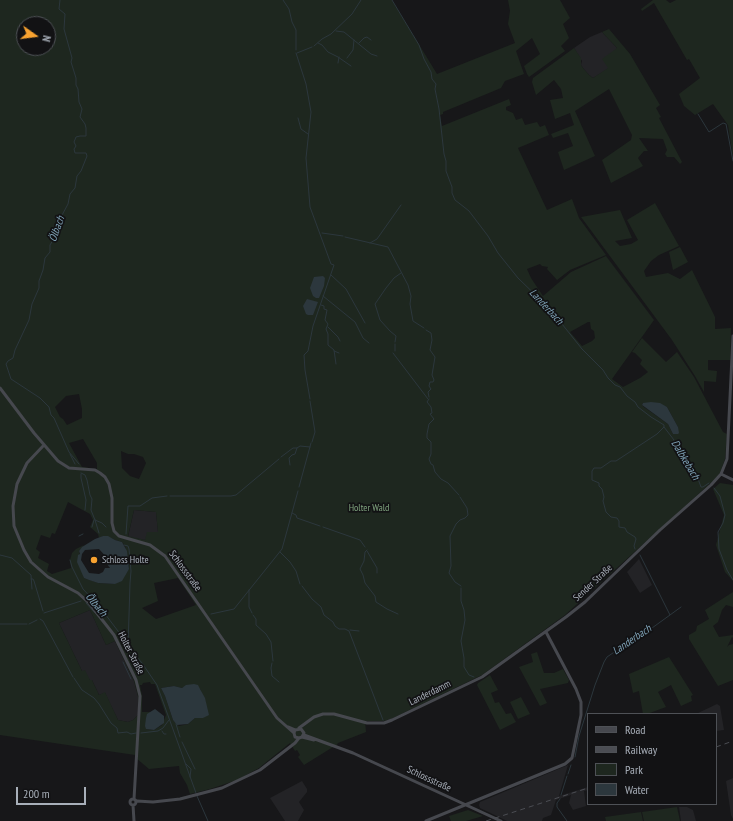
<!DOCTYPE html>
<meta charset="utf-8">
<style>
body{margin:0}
#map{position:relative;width:733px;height:821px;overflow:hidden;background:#171719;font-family:"PT Sans Narrow",sans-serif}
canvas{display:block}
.legend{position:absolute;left:587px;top:713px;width:130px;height:92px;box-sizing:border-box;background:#121214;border:1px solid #4e5156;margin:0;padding:5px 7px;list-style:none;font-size:12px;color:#a8afb9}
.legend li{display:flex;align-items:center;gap:8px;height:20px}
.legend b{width:20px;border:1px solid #4e5156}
.north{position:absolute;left:16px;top:16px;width:40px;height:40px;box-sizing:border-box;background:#121214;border:1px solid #4e5156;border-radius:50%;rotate:104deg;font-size:11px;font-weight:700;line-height:16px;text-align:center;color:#a8afb9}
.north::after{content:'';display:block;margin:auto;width:14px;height:18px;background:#f8a230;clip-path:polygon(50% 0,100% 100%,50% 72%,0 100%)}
.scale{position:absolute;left:16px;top:787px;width:70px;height:18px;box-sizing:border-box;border:2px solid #a8afb9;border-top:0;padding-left:5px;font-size:12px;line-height:14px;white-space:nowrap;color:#a8afb9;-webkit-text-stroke:3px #121214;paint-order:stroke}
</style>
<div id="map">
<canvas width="733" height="821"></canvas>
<ul class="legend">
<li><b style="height:5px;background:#46484e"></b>Road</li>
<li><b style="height:5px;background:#4b4d53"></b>Railway</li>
<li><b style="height:11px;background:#1e271f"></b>Park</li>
<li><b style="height:11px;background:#2c373d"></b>Water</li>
</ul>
<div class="north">N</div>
<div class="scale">200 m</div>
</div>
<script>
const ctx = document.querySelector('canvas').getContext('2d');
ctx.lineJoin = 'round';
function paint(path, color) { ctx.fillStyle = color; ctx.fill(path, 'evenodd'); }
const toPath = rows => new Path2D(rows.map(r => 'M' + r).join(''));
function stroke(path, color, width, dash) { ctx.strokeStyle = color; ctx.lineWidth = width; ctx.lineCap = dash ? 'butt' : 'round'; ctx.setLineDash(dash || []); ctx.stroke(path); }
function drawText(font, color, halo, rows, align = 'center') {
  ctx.font = font + ' "PT Sans Narrow",sans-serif'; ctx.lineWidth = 3.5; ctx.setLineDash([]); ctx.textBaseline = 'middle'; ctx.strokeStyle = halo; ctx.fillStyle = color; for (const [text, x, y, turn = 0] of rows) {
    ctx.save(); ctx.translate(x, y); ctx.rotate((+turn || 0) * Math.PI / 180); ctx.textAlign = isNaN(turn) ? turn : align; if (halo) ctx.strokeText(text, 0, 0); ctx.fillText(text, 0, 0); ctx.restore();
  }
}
paint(toPath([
 [602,32,617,48,609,68,593,78,589,75,583,68,581,65,582,61,574,48,590,37],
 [134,510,156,512,158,532,145,540,128,537],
 [639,559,652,585,640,593,627,572],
 [90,610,106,645,115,641,134,681,138,696,138,715,133,720,128,722,118,720,105,693,99,695,92,680,90,680,82,671,59,623],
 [717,704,720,706,724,730,716,731,716,714,698,714,698,713],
 [568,765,559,796,588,787,588,790,584,791,586,806,573,810,569,803,571,795,556,800,551,815,543,818,542,821,507,821,480,808,479,805,480,802],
 [733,778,733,819,731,815,726,781],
 [302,781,307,789,307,792,299,802,304,810,298,821,285,821,270,798],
 [679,807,687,807,693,810,696,821,681,821]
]), '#232326');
paint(toPath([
 [0,0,392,0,437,74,515,43,508,24,510,11,508,0,560,0,570,18,563,24,569,38,561,46,565,51,529,77,527,74,524,66,540,54,532,38,516,51,524,74,505,81,501,88,443,112,443,114,440,115,442,126,509,99,511,105,506,107,506,110,513,113,516,120,522,118,525,125,537,122,540,127,545,125,549,135,518,148,547,210,572,199,579,218,606,255,570,270,557,280,547,269,548,267,542,266,540,264,527,269,531,278,543,296,571,272,606,256,654,320,612,379,623,387,640,378,648,372,640,364,642,360,635,353,632,352,642,338,666,362,677,352,694,377,723,432,727,434,725,459,720,473,715,479,565,615,482,675,391,719,384,721,365,721,366,732,338,743,336,746,333,747,304,765,298,757,300,755,297,750,295,751,290,743,259,768,237,780,210,789,190,794,187,785,180,773,179,766,149,769,136,758,135,755,0,735],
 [24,24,48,24,48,48,24,48],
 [588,322,590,322,591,329,594,331,595,338,592,341,582,346,570,332],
 [79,394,82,409,82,418,67,425,63,419,60,417,55,407,66,396],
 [643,403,667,407,678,427,673,434,668,424,644,407,642,405],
 [83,439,97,463,97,469,82,467,69,443],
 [121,451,128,454,134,454,143,457,146,463,139,479,130,476,122,468],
 [68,502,90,514,93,520,90,527,98,534,99,538,103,536,111,538,115,540,122,542,125,546,128,559,129,569,115,584,98,583,84,578,79,551,84,545,76,549,72,553,70,560,71,568,52,574,47,571,49,564,38,558,40,552,36,549,41,535,50,538,52,533,55,534],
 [134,510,156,512,158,532,147,532,145,540,128,536],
 [178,578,196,605,156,619,142,608,158,601,154,583],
 [90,610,106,645,115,641,134,681,138,696,138,715,133,720,128,722,118,720,105,692,99,695,92,680,90,680,85,670,82,671,59,623],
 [150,682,151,684,155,684,166,715,162,725,154,730,146,729,151,712,142,712,142,696,140,685,142,685,143,683],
 [174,686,182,688,184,687,200,689,206,703,203,718,195,718,188,724,179,726,173,720,165,696,161,688],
 [653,0,666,0,670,3,676,0,733,0,733,157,728,125,713,104,695,115,684,106,679,94,700,78,689,59,687,60,654,3,642,11,641,9],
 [609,29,630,54,660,105,656,108,661,117,659,118,682,162,680,164,674,157,667,157,665,154,667,150,663,139,639,138,648,151,644,151,638,158,643,166,611,183,602,160,631,140,632,135,609,89,575,111,595,156,564,170,558,152,573,146,568,133,553,138,551,134,574,125,570,113,555,119,550,100,563,98,561,89,554,80,536,95,532,82,533,78,574,48,581,58,581,65,583,68,589,75,593,78,608,68,602,59,617,48,602,32],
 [655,203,679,246,659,255,651,261,644,271,646,277,668,273,680,279,692,270,715,317,715,329,731,328,730,360,708,360,708,370,717,371,716,382,704,381,704,392,695,376,672,340,581,217,620,210,632,238,615,241,620,246,631,244,638,240,627,220],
 [680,247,688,262,673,270,669,252],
 [720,483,733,485,733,581,725,572,716,545,724,515,713,489],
 [733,592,733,607,726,605,722,610,718,622,713,626,719,637,733,635,733,638,732,637,727,647,729,645,733,644,733,680,718,686,689,639,689,635,696,631,697,626,709,619,705,610],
 [537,652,544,673,554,673,563,669,569,680,568,683,540,689,547,703,540,706,519,667,533,662,531,654],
 [669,657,693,695,691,696,692,701,681,706,671,685,658,692,666,707,647,714,643,714,639,691,633,693,629,674],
 [490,675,498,690,491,693,495,703,499,702,506,714,511,713,516,722,500,730,477,685,478,683],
 [521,697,530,714,518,719,510,702],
 [677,807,680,821,644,821,642,812],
 [468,810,483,816,466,821,451,821,449,816],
 [641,812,643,821,606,821,605,817]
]), '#1e271f');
paint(toPath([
 [323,276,325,278,324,286,319,298,316,298,313,296,310,288,314,277],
 [307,299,318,302,313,315,308,315,306,314,303,306],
 [651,402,660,403,667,407,678,427,679,433,678,434,673,434,668,424,642,405,643,403],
 [103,536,108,536,115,540,122,542,127,551,129,569,122,581,115,584,98,583,89,580,84,578,77,562,78,555,80,554,79,551,82,547,95,539],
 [99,549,108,559,107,564,110,568,105,568,103,572,99,574,89,573,81,560,82,554,85,550],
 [194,684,198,685,200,689,205,698,209,715,203,718,195,718,188,724,177,725,173,720,165,696,161,688,174,686,182,688,186,685],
 [155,709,164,716,164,723,154,730,146,729,145,726,146,718,147,714]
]), '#2c373d');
stroke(toPath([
 [60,0,59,9,65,14,64,29,72,58,71,62,76,78,76,85,78,89,79,102,82,109,80,117,85,124,86,128,86,136,80,136,76,137,74,142,76,146,74,149,75,153,86,153,87,156,81,171,77,176,75,188,70,194,68,204,61,217,56,235,50,245,50,252,45,258,43,270,39,281,39,288,32,304,29,320,15,350,13,358,8,361,6,364,11,379,40,398,49,407,51,415,54,418,69,452,79,464],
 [283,0,289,9,292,22,296,30,296,50],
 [392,0,419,45,424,59,431,72,432,79,436,84,435,89,439,109,444,154,446,161,446,171,452,187,452,193,455,200,464,207,469,211,488,236,498,253,518,278,550,309,582,349,603,370,608,378,615,385,620,387,627,396,635,402,638,407,651,417,664,425,664,427,657,434,616,461,611,461,601,468,594,468,592,471,592,480,599,483,599,486,602,489,604,497,603,501,606,512,611,517,617,518,619,521,619,527,625,528,627,532,635,537,636,539,634,546,635,549],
 [336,31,344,32,371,54,377,56],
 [318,43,322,45,328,52,338,57,351,66],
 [359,43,364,38,367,37,371,40],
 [314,46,322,39,331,34,352,14,361,0],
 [296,53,306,84,311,112,306,158,310,207,331,264,334,265,313,326,308,351,304,355,305,370,310,399],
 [297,53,312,47],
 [347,58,353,50,354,40],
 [338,63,339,57],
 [698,114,709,132,723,123,726,124,733,161],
 [298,118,301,129,308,134],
 [322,233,343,236],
 [345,237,388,247,408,285,411,296,410,304,413,321,424,328],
 [370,243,377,239,401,205],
 [331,275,346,289,365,323],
 [323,296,355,322,363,338,369,343],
 [321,305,324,306,324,309,327,310,325,320,328,324,326,329,328,334,328,345,334,350,336,364],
 [328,327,338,337,340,341],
 [426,330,431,333,432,340,430,350,435,357,432,375,434,380,433,382,430,382,429,386,431,389,428,392,429,397],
 [395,342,396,336,390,331,380,320,375,304,386,288,394,278,401,273],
 [395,344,395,351],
 [334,351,339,353],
 [393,353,428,399],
 [429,399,427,402,431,407,432,413,430,414,434,419,429,424,427,434,427,438,431,442,431,454,429,459,431,464,433,465,435,472,441,479,448,483,459,495],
 [310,401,315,432,312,442],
 [664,427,674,440,674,444,677,445,679,449,681,450,694,474,697,476,701,487,703,487,709,483],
 [70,454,75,464],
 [281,457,293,448,297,448,300,446,310,447],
 [290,465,289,458,292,455,295,454,297,448],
 [81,473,85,475,87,480,90,495,92,499,91,510,95,520,102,523,106,527],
 [81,474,81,478,86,500,85,510],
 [299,487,311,443],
 [714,488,720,496,725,515,723,523,718,532,719,549,727,570,733,580],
 [170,496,231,496,236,495,279,459],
 [460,497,467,508,468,515,465,518,460,520,456,524,450,536,451,566,449,573,455,582,461,586],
 [292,513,296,515,297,518,320,526],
 [95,520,99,533],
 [92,527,94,520],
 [323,527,360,540,365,547],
 [126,534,128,506,140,506,152,498,167,496],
 [79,536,83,534],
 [124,545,128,546,129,549,131,571,130,583,128,647,142,663,157,685,196,793],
 [367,550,365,552,364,561,360,569,363,575,365,583,375,596,376,602,387,609,398,614],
 [367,551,377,568,377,573],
 [280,552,290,562,296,571,300,584],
 [0,555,12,558,31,575,32,589],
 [70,560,72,567,83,589,99,606,121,635,125,645,127,647],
 [31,579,33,579,34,581,43,611],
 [302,586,312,599,321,607,324,615,333,622,335,626,339,629,345,629,349,631,383,720],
 [461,588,461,601,464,610,465,620,461,641,464,658,464,667,469,675,474,677],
 [249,590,249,607,252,613],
 [86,603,95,613],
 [44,613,81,601],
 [211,614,234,609,282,549,298,491],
 [253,615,256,619,256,625,266,634,271,642,273,661],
 [670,615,681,607],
 [40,619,43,621,73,677],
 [0,624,27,624],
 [29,624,37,620],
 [350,630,359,631],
 [123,662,131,679],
 [272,663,271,668,272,676,279,682],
 [74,678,82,690,94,698,99,704,111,723,117,728,118,733,127,732,131,734,136,733],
 [176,724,180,737],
 [162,731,164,734,166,734],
 [141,733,158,731,163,728,169,720],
 [182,742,195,769],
 [575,757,579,736,595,685,604,662,607,657,641,634,652,628,670,615,640,555],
 [186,764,191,769,190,777],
 [568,774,571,765],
 [561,795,567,776],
 [197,796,208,821],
 [560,799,557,803,557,807,567,821]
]), '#2c373d', 1);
stroke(toPath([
 [0,388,34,433,58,461,69,468,95,470,100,473,105,477,109,484,112,498,112,523,114,531,119,536,150,545,165,556,277,718,294,733],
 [44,445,27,463,17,484,13,506,14,526,24,550,31,562,48,577,78,593,89,603,114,635,136,680,140,696,134,799],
 [721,474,733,480],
 [288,727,295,730,301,729,304,733,302,737,299,738,295,737,294,733,295,730],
 [299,728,314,717,323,714,334,714,367,723,384,723,392,720,482,677,566,617,585,602,660,530,711,485,721,474,727,459,733,336],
 [304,735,353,753,501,821],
 [302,737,314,740],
 '130 802a3 3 0 1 1 6 0a3 3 0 1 1-6 0Z',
 [137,801,153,802,180,799,222,788,260,770,295,743,299,738],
 [133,805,134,821],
 [426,821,565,764,572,758,581,715,581,702,576,689,546,632]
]), '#46484e', 3);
stroke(toPath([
 [716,747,733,741],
 [486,821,588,788]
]), '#4b4d53', 1, [5, 4]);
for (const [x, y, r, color] of [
 [94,560,4,"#f8a230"]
]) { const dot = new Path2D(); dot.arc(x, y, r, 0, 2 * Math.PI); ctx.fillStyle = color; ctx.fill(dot); stroke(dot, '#121214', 1.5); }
drawText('10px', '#80a57f', '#121214', [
 ["Holter Wald",369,508]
]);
drawText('10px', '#a8afb9', '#121214', [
 ["Schloss Holte",102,560]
], 'left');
drawText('10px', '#a8afb9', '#121214', [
 ["Schlossstraße",185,571,54],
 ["Sender Straße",593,583,-43],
 ["Holter Straße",131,653,63],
 ["Landerdamm",430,693,-26],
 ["Schlossstraße",429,779,25]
]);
drawText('italic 11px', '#7ea1b5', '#121214', [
 ["Ölbach",57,229,-70],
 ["Landerbach",546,307,47],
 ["Dalbkebach",685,460,59],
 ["Ölbach",96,605,50],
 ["Landerbach",632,640,-34]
]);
</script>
